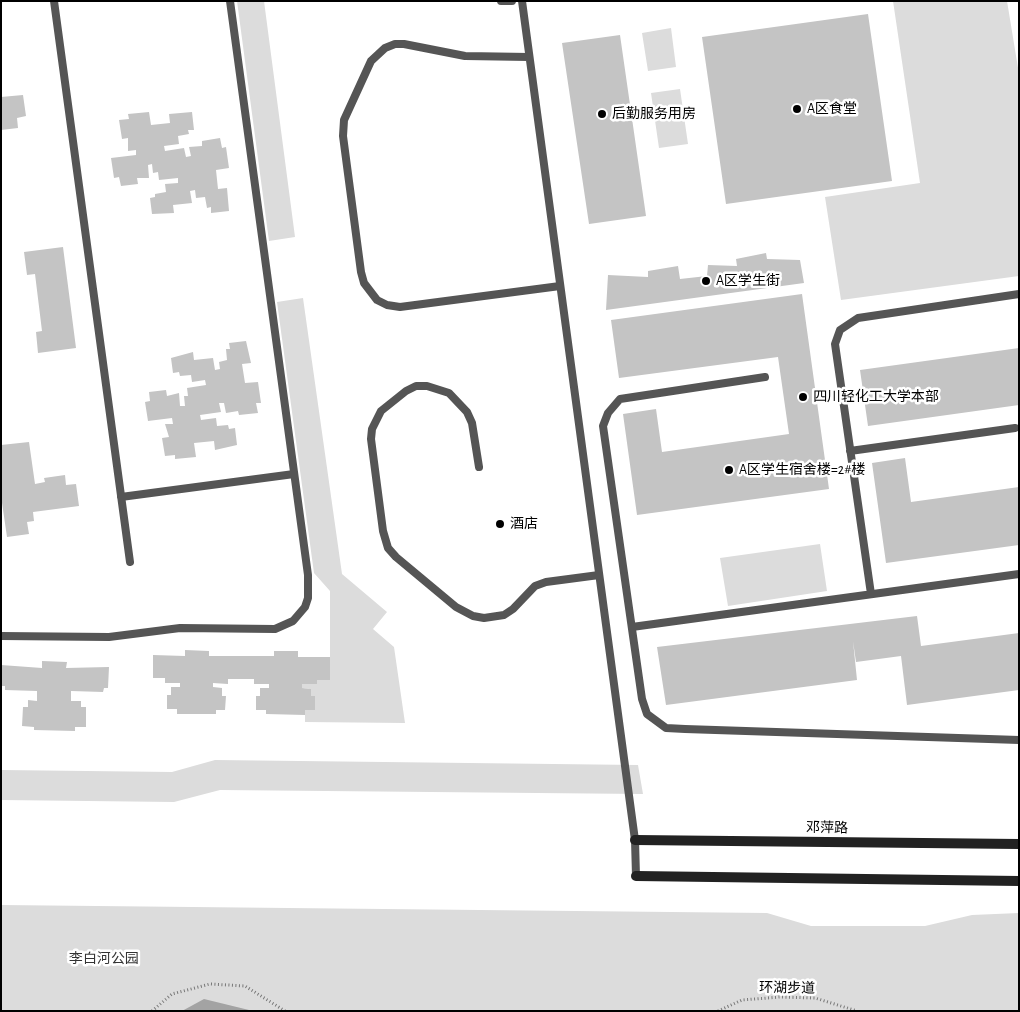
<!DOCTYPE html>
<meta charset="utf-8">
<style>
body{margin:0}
#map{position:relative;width:1020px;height:1012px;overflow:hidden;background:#fff;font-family:"Alegreya Sans",sans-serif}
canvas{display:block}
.frame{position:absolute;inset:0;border:2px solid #000;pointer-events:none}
</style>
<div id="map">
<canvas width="1020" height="1012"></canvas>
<div class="frame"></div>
</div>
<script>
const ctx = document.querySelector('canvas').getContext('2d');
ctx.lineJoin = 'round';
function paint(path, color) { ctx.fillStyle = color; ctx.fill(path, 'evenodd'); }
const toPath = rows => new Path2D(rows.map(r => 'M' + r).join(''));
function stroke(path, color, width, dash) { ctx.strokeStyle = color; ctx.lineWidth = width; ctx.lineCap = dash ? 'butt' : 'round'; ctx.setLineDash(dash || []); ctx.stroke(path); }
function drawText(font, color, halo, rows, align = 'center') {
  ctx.font = font + ' "Alegreya Sans","Noto Sans SC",sans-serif'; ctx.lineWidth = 5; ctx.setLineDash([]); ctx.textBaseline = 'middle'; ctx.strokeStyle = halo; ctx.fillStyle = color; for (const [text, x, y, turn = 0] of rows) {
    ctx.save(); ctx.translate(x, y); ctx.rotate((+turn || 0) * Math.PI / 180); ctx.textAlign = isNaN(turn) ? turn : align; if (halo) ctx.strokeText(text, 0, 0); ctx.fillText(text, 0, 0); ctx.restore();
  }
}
paint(toPath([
 [237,1,264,1,295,237,269,241],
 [893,1,1007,1,1019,74,1019,276,841,300,825,197,920,183],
 [671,28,676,67,648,71,642,33],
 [680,89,688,144,659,148,651,93],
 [303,298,342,574,387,612,373,629,394,647,405,723,305,722,305,710,315,710,315,697,311,696,311,689,302,688,302,684,317,684,317,680,330,680,330,591,314,573,277,302],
 [820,544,827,591,728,606,720,558],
 [215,760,638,765,643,794,220,790,174,802,1,800,1,770,172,772],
 [1,905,767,913,811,926,925,926,972,915,1019,913,1019,1011,1,1011]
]), '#dcdcdc');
paint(toPath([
 [204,999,249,1010,250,1011,182,1011]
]), '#a3a3a3');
paint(toPath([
 [868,14,892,181,726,204,702,37],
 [620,35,646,216,589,224,562,43],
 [23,95,26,116,17,118,18,128,1,130,1,97],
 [149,112,151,125,170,123,169,114,192,112,194,130,188,130,189,134,178,136,179,144,164,146,165,151,184,148,186,157,191,156,189,147,202,146,202,141,220,138,222,148,226,147,229,168,216,170,218,189,227,188,229,211,211,213,211,207,207,208,205,197,196,198,195,190,190,191,192,203,173,205,174,213,152,214,150,198,155,197,155,194,166,192,165,184,178,183,178,178,159,180,158,172,153,173,152,164,148,165,149,178,137,178,138,184,121,186,119,177,114,178,111,158,136,155,136,150,128,151,128,138,122,139,119,120,129,119,128,114],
 [63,247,76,348,38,353,36,332,42,331,35,274,27,275,24,252],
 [766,253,767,259,800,260,804,283,606,310,608,275,648,277,648,271,678,266,680,279,707,276,708,265,737,266,736,259],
 [802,294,829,489,637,515,623,414,656,409,662,452,789,434,778,357,619,378,611,320],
 [246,341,251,363,242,364,245,383,258,382,261,403,256,403,258,413,239,415,238,411,226,413,224,403,219,403,221,412,200,415,201,420,216,418,217,426,228,425,229,429,235,428,237,445,215,450,214,441,194,443,196,457,175,459,175,455,165,456,162,438,169,437,165,424,173,424,172,418,148,421,145,402,150,401,149,392,166,390,167,396,179,393,180,406,185,406,184,396,188,396,187,388,206,385,205,380,192,382,191,375,180,376,179,372,173,373,171,358,193,352,194,360,213,358,215,370,220,369,219,362,227,360,226,349,230,349,229,343],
 [1019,348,1019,405,868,426,860,370],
 [29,442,35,484,45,482,44,478,65,475,66,485,76,484,79,506,33,512,34,521,27,522,29,534,7,537,1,496,1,445],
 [905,458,911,502,1019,487,1019,545,886,563,872,463],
 [917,616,921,646,1019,633,1019,690,907,705,901,656,856,662,853,641,857,680,666,705,657,647],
 [185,650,209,651,209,656,274,656,274,651,298,651,298,657,330,657,330,680,317,680,317,684,302,684,302,688,311,689,311,696,315,696,315,710,305,710,305,715,266,714,266,710,256,710,256,696,260,696,260,688,269,688,269,684,254,684,254,679,228,679,228,684,213,683,213,687,222,688,222,696,226,696,225,710,216,710,216,714,177,714,177,709,167,709,167,695,171,695,171,687,180,687,180,683,165,683,165,678,153,678,153,655,185,656],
 [42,661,67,662,66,668,109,667,108,688,104,688,103,692,71,691,71,701,81,701,81,707,86,707,86,727,75,727,75,731,34,730,34,727,22,726,23,707,28,707,28,700,37,701,37,691,5,690,5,686,1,686,1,665,42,668]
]), '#c4c4c4');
stroke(toPath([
 [152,1011,172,994,210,984,245,986,285,1011],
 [718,1011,742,1000,780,997,815,998,857,1011]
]), '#777', 3, [1, 2.5]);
stroke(toPath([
 [54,1,130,562],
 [501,1,512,1],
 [522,1,635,840,636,876],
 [529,57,465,56,404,44,395,44,385,48,371,61,344,120,343,136,361,272,364,283,377,300,387,305,400,307,560,286],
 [765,377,620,399,608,413,603,426,642,699,647,714,666,728,685,729,1019,740],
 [850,451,1015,428],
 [479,467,472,423,467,412,449,393,427,386,416,386,406,391,381,411,372,429,371,439,383,531,388,548,396,557,456,607,473,616,484,618,504,615,513,609,535,586,546,582,599,575],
 [121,497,294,474],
 [871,594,835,344,840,330,858,318,1019,294],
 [632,627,1019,574],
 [1,636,109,637,180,628,275,629,293,621,305,607,308,598,308,575,230,1]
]), '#555', 8);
stroke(toPath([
 [635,840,1019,844],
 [636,876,1019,881]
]), '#222', 10);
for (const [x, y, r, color] of [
 [797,109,5,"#000"],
 [602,114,5,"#000"],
 [706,281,5,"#000"],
 [803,397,5,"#000"],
 [729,470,5,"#000"],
 [500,524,5,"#000"]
]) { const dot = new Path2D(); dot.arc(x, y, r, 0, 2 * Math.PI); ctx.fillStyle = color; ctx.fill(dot); stroke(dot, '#fff', 2); }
drawText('14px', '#000', '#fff', [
 ["A区食堂",807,109],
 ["后勤服务用房",612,114],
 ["A区学生街",716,281],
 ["四川轻化工大学本部",813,397],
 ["A区学生宿舍楼=2#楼",739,470],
 ["酒店",510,524]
], 'left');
drawText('14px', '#000', '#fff', [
 ["邓萍路",827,828,1],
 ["环湖步道",787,988,1]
]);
drawText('14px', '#333', '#fff', [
 ["李白河公园",104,959]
]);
</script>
